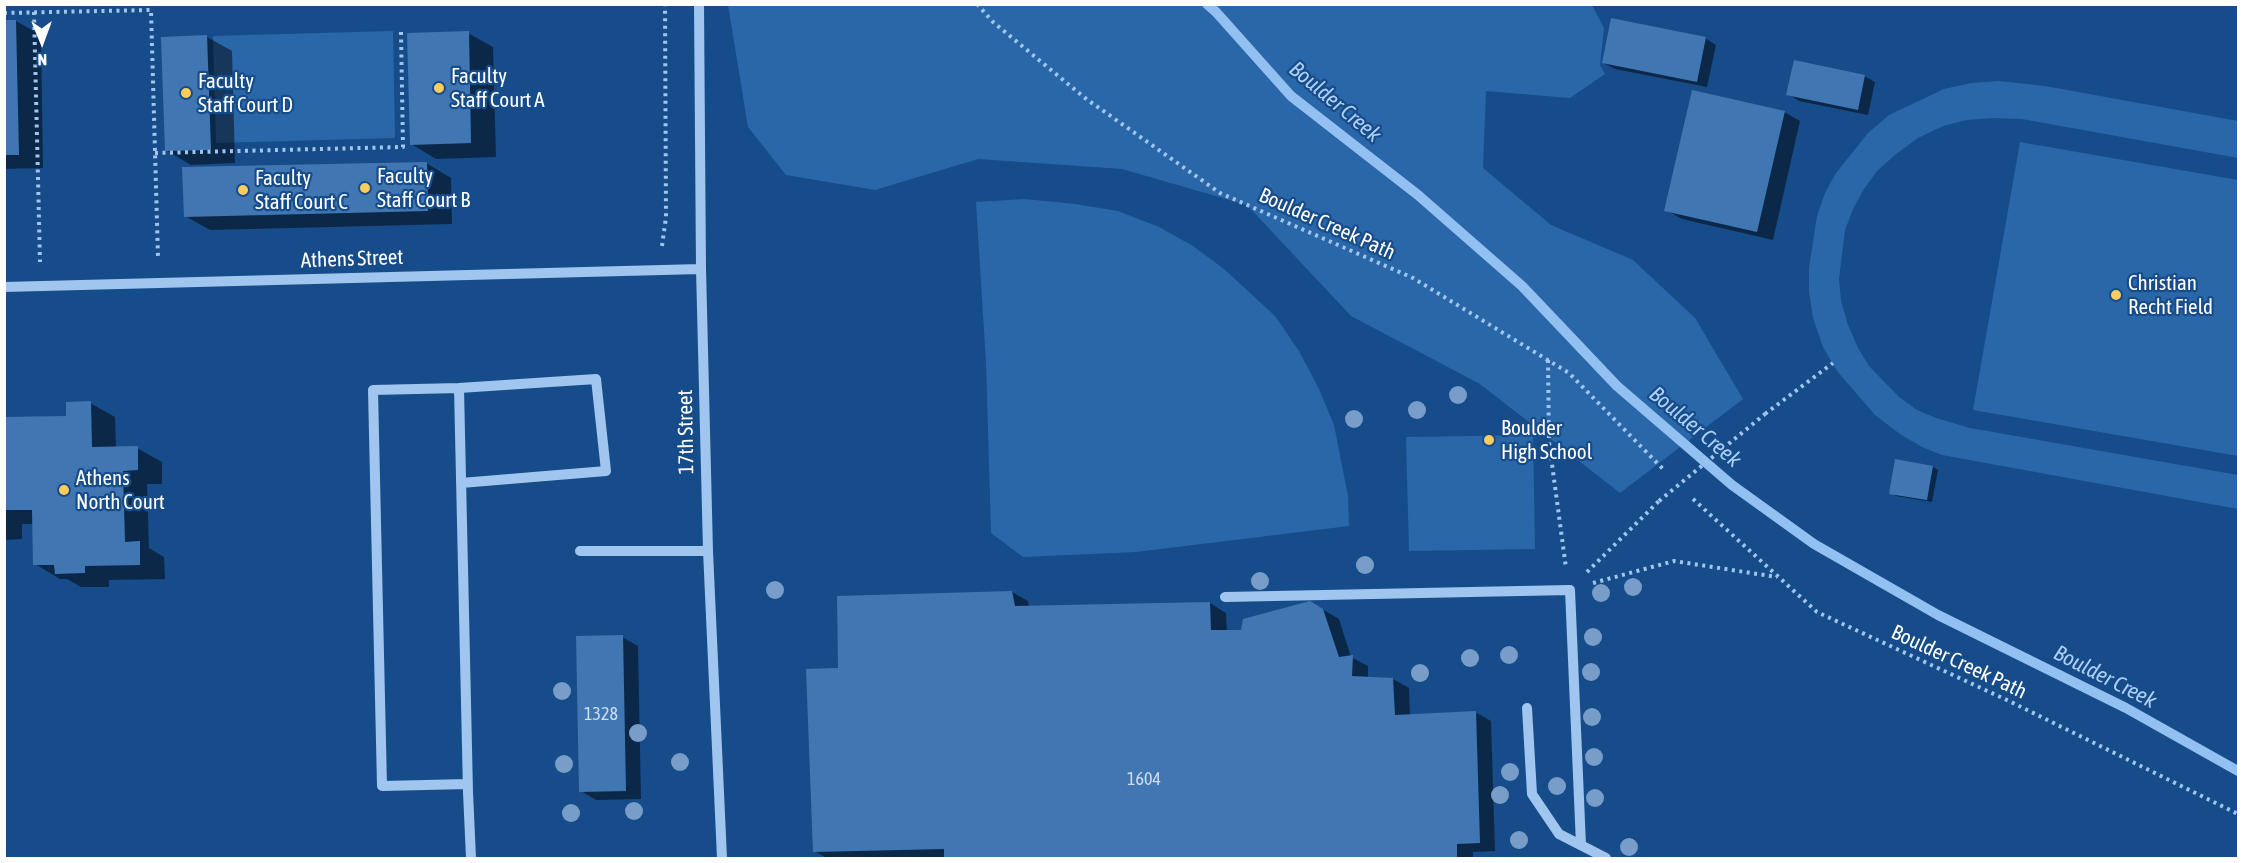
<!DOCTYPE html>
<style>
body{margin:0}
#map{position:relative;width:2243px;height:863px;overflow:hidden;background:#174c8a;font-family:"Asap Condensed",sans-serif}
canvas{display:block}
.frame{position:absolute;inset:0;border:6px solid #fff;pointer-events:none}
.north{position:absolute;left:12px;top:12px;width:60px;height:60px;-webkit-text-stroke:4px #174c8a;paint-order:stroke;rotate:179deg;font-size:16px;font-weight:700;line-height:24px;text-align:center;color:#fff}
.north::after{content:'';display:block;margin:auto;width:21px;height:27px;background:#fff;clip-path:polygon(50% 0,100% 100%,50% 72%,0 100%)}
</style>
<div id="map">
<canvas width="2243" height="863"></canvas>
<div class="frame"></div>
<div class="north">N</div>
</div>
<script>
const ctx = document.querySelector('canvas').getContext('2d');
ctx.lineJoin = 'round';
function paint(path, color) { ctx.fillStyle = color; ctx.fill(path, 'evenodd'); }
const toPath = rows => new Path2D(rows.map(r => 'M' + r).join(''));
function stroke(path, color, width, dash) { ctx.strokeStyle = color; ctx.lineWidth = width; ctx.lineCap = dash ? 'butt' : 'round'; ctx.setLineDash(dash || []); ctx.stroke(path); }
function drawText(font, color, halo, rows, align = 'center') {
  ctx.font = font + ' "Asap Condensed",sans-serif'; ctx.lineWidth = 4.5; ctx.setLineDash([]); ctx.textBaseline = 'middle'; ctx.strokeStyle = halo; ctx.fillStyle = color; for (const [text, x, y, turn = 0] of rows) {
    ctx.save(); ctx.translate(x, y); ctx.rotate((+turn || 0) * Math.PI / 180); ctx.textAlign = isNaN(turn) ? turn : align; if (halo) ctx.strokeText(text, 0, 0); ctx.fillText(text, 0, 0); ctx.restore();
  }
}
paint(toPath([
 [728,5,1592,5,1604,28,1600,65,1605,74,1570,98,1486,91,1483,168,1551,225,1633,260,1695,318,1743,399,1620,493,1480,384,1351,316,1247,205,1122,169,978,159,875,190,786,175,748,127],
 [393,31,395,138,216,143,213,36],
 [1999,81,2045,86,2238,121,2238,158,2022,119,1993,118,1967,120,1943,126,1918,138,1896,154,1877,171,1864,189,1853,209,1845,230,1839,279,1841,301,1848,325,1858,348,1869,366,1899,397,1917,410,1936,418,1970,428,2238,475,2238,509,1942,455,1922,447,1900,434,1875,415,1837,371,1823,347,1813,318,1809,291,1809,268,1817,216,1825,193,1836,173,1868,133,1889,115,1944,89,1971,83],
 [2020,142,2238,180,2238,456,1973,410],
 [1025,199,1075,204,1118,211,1159,227,1193,246,1224,269,1275,316,1299,351,1319,389,1334,425,1348,496,1349,526,1136,552,1023,557,991,533,986,362,976,202],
 [1533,435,1535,549,1409,551,1406,437]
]), '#2a67a8');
paint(toPath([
 [4,21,16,21,41,35,43,168,4,169],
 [468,33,493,47,496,157,436,159,411,144],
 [207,37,232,51,235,163,191,165,166,150],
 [1705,38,1716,45,1707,87,1615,69,1604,63],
 [1864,76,1875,82,1868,115,1799,101,1788,94],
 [1784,112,1800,121,1773,240,1682,219,1666,210],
 [426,163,451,178,452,224,210,230,185,216],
 [90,403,115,417,116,448,137,448,162,462,162,484,147,484,149,548,164,557,165,579,109,580,109,587,81,587,67,579,60,579,35,564,34,524,22,524,22,539,4,540,4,419,68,417],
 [1933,467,1938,470,1932,502,1896,496,1891,493],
 [1012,592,1028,601,1029,607,1210,603,1226,613,1227,632,1242,632,1310,602,1339,619,1351,657,1368,666,1368,678,1393,679,1409,688,1410,716,1475,712,1491,721,1495,851,1473,852,1473,858,827,858,814,851,839,670],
 [622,637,638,646,641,799,596,800,581,791]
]), '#0007');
stroke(toPath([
 [1207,4,1216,12,1291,96,1418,195,1522,286,1617,386,1732,485,1814,544,1938,615,2126,708,2238,771]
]), '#92c1f1', 10);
paint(toPath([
 [1611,18,1706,37,1697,82,1602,63],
 [4,20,16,20,19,155,4,155],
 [469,31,471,143,410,145,407,33],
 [207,35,211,150,165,151,161,37],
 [1794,60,1865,75,1858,110,1786,95],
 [1692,90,1785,111,1757,232,1664,211],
 [427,162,428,211,184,217,182,167],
 [91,401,92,447,138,446,138,470,123,471,125,542,140,541,140,565,85,566,85,573,55,574,54,565,33,565,32,510,4,510,4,417,66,416,66,402],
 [1895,459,1933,466,1927,500,1889,494],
 [1012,591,1015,606,1210,602,1211,630,1241,630,1243,619,1310,601,1323,609,1339,657,1353,655,1352,676,1393,678,1395,715,1476,711,1480,843,1457,844,1457,858,944,858,944,849,813,852,806,669,838,668,837,596],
 [623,635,626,791,579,792,576,636]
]), '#4077b3');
stroke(toPath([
 [977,4,993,22,1085,98,1220,193,1413,278,1569,373,1663,469],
 [34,12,40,262],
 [4,13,151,10,158,258],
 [155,153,403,147,401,32],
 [662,246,666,217,665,4],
 [1548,360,1549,442,1566,568],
 [1765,414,1833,363],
 [1693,499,1817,612,2009,701,2238,814],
 [1587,572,1659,501],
 [1593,583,1674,561,1777,577]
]), '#a0c5ee', 4, [3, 4.5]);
stroke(toPath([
 [699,4,701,269,708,551,722,858],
 [4,287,701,269],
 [459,388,373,390,382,786,468,784],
 [461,483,606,471,596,379,459,388,468,792,471,858],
 [580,551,708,551],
 [1225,597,1570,590,1581,845],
 [1527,708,1532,794,1559,834,1606,858]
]), '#a0c5ee', 10);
stroke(toPath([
 [1659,501,1765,414]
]), '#a0c5ee', 4, [3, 4.5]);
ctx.fillStyle = '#779dc8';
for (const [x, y] of [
 [1458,395],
 [1417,410],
 [1354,419],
 [1365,565],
 [1260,581],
 [1633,587],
 [775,590],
 [1601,593],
 [1593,637],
 [1509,655],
 [1470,658],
 [1591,672],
 [1420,673],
 [562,691],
 [1592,717],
 [638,733],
 [1594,757],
 [680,762],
 [564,764],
 [1510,772],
 [1557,786],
 [1500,795],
 [1595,798],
 [634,811],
 [571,813],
 [1519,840],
 [1629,847]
]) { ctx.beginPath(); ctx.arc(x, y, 9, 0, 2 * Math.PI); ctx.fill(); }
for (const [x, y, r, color] of [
 [439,88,6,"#ffcc5d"],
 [186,93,6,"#ffcc5d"],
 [365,188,6,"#ffcc5d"],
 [243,190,6,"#ffcc5d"],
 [2116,295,6,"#ffcc5d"],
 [1489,440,6,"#ffcc5d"],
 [64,490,6,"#ffcc5d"]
]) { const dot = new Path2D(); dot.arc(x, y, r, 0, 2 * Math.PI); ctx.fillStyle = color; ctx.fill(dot); stroke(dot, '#174c8a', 2); }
drawText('18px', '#cfddec', null, [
 ["1328",601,714],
 ["1604",1144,779]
]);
drawText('21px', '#fff', '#174c8a', [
 ["Faculty",451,76],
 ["Staff Court A",451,100],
 ["Faculty",198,81],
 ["Staff Court D",198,105],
 ["Faculty",377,176],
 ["Staff Court B",377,200],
 ["Faculty",255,178],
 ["Staff Court C",255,202],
 ["Christian",2128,283],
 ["Recht Field",2128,307],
 ["Boulder",1501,428],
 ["High School",1501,452],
 ["Athens",76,478],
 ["North Court",76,502]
], 'left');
drawText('21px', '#fff', '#174c8a', [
 ["Boulder Creek Path",1327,224,24],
 ["Athens Street",352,259,-2],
 ["17th Street",686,432,-91],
 ["Boulder Creek Path",1959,662,25]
]);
drawText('italic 22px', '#accff5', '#174c8a', [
 ["Boulder Creek",1335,102,40],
 ["Boulder Creek",1695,427,40],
 ["Boulder Creek",2105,677,27]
]);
</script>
